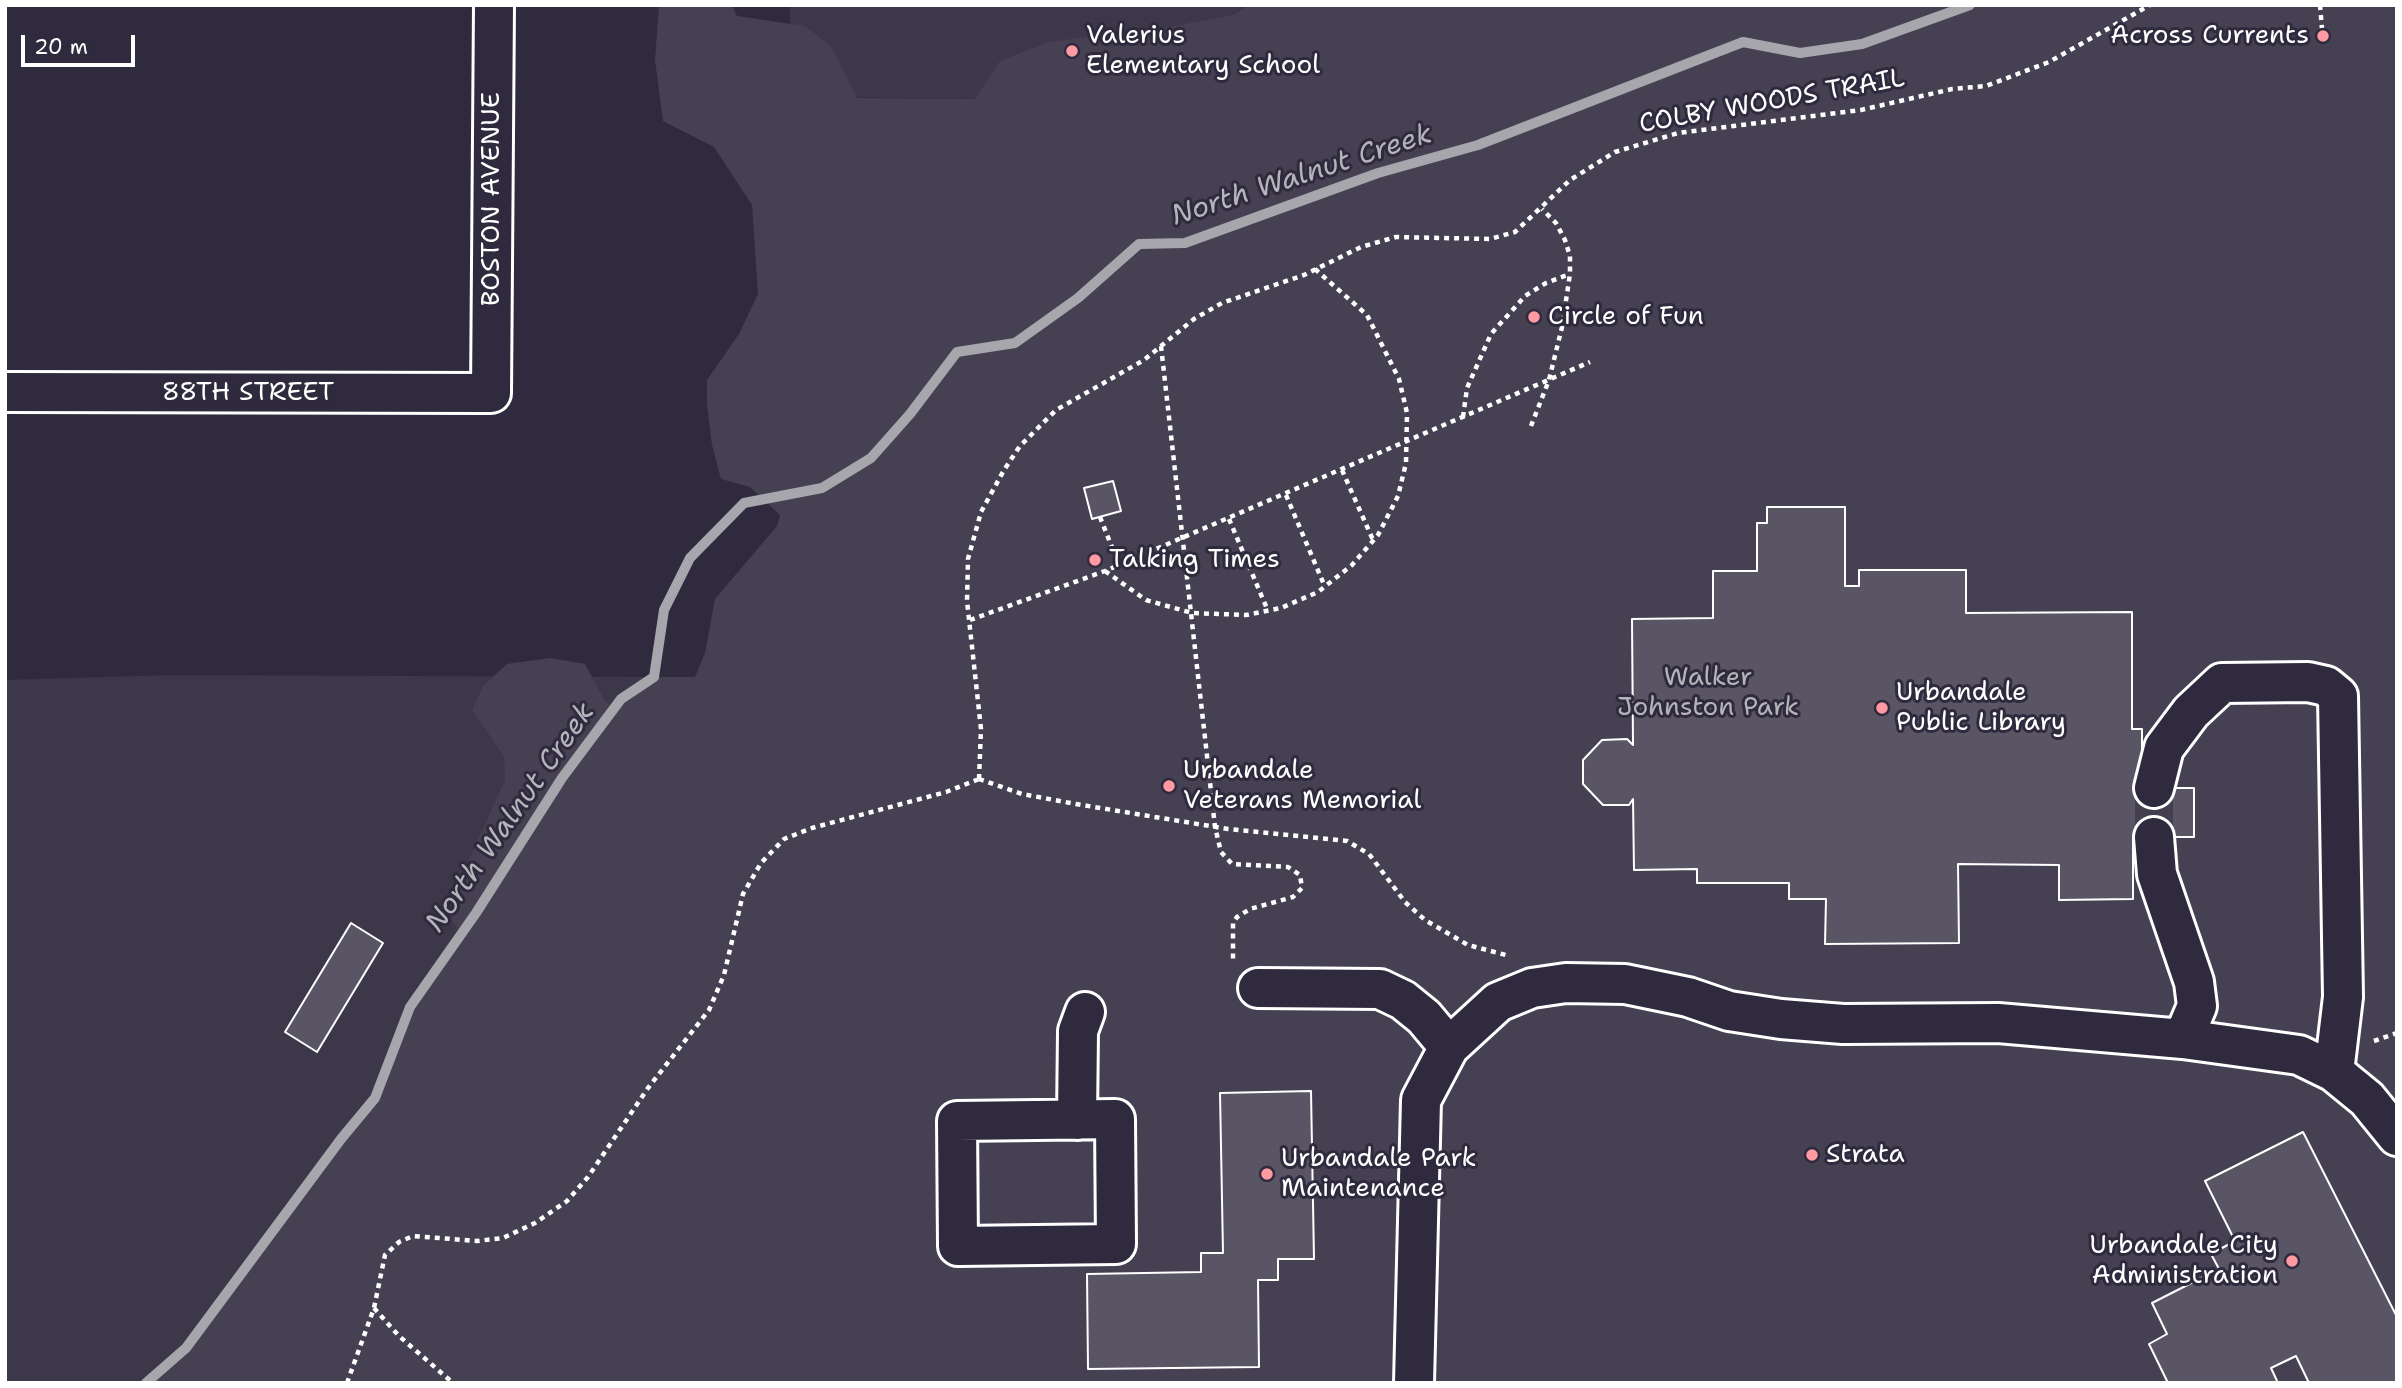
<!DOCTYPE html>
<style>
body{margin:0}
#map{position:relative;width:2402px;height:1388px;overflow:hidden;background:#2f2a3d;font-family:"Shantell Sans",sans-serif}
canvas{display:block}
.frame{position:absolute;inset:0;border:7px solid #fff;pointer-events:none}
.scale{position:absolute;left:21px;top:35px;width:114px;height:32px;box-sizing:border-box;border:4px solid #fff;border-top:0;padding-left:9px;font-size:21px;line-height:24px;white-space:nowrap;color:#fff;-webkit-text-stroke:5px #2f2a3d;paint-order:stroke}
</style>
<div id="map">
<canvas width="2402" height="1388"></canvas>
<div class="frame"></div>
<div class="scale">20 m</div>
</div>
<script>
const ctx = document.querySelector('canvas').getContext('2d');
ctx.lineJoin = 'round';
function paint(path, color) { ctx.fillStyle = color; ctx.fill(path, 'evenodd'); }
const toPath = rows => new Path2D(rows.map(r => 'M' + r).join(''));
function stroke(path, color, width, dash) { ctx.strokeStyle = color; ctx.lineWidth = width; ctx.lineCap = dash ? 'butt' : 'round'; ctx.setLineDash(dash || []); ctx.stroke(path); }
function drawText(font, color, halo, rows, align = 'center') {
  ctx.font = font + ' "Shantell Sans",sans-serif'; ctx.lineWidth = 6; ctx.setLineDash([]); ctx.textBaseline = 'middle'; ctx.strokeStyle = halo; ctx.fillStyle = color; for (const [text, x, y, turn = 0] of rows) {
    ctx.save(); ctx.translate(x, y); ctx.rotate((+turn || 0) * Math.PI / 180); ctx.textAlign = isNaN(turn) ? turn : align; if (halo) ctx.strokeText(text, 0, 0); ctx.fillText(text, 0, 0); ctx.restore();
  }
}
paint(toPath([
 [790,5,1354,5,1354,102,789,97],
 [170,675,654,677,621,699,410,1007,375,1098,341,1139,186,1348,146,1383,5,1383,5,680]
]), '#3c3749');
paint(toPath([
 [659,5,732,5,737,16,805,26,831,46,857,98,975,99,1000,61,1048,42,1174,26,1234,15,1248,5,2397,5,2397,1383,146,1383,186,1347,341,1139,375,1098,410,1007,461,934,451,919,465,869,505,780,504,756,472,710,483,686,507,664,550,658,585,664,605,701,614,708,621,699,654,677,695,677,705,653,715,599,777,526,780,515,750,487,721,479,712,445,707,404,707,380,739,334,758,294,752,205,714,147,663,121,655,60]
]), '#464152');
stroke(toPath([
 [146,1383,186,1348,341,1139,375,1098,410,1007,476,913,562,778,621,699,654,677,664,610,690,558,744,503,822,488,871,458,910,414,957,352,1015,343,1078,298,1139,244,1185,243,1378,173,1478,145,1743,42,1800,53,1862,44,1970,5]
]), '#a7a6ad', 10);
const building = toPath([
 [1113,481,1121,511,1092,519,1084,488,1113,481],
 [1767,507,1845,507,1845,586,1859,586,1859,570,1966,570,1966,613,2132,612,2132,729,2142,729,2142,788,2194,788,2194,837,2133,837,2133,899,2059,900,2059,865,1958,864,1959,943,1825,944,1826,899,1789,899,1789,883,1697,883,1697,869,1634,870,1633,799,1629,805,1603,805,1583,784,1583,760,1602,740,1627,739,1633,745,1632,619,1713,618,1713,571,1757,571,1757,523,1767,523,1767,507],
 [351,923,383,943,317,1052,285,1032,351,923],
 [1311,1091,1314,1259,1278,1259,1278,1280,1258,1280,1259,1367,1088,1369,1087,1274,1201,1272,1201,1253,1223,1253,1220,1093,1311,1091],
 [2303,1132,2397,1317,2397,1383,2309,1383,2296,1356,2271,1368,2278,1383,2168,1383,2149,1344,2167,1334,2152,1303,2219,1269,2211,1254,2235,1241,2205,1181,2303,1132]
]);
paint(building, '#595564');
stroke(building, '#fff', 2);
stroke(toPath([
 [2154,788,2154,837]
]), '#443f50', 38, [38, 19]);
const minor = toPath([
 [5,392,491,393,494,5],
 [2154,788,2164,748,2191,712,2222,683,2308,682,2326,686,2338,696,2343,997,2334,1072],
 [2154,837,2157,874,2194,982,2197,1006,2183,1039],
 [1258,988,1380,989,1403,1000,1424,1017,1449,1047],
 [1115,1119,1116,1244,958,1246,957,1121,1115,1119],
 [1077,1120,1078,1031,1085,1012],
 [1414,1383,1421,1100,1449,1047,1498,1002,1532,988,1566,983,1625,984,1688,997,1729,1011,1781,1019,1843,1024,1998,1023,2183,1039,2299,1055,2334,1072,2367,1099,2397,1136]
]);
stroke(minor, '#fff', 44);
stroke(toPath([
 [2320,5,2322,29],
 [1161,346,1215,827,1221,852,1232,864,1288,867,1300,875,1302,888,1293,897,1250,909,1237,917,1233,923,1233,959],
 [1463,417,1467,388,1491,334,1525,296,1546,283,1570,274],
 [1531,426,1549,380,1562,327,1570,274,1570,256,1565,240,1556,223,1542,209],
 [1342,470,1373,540],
 [1286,495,1325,587],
 [1100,517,1119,565],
 [1229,519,1268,611],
 [1105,571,1146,600,1192,613,1246,615,1281,608,1318,592,1352,565,1378,535,1398,496,1406,463,1407,413,1399,379,1367,315,1315,269],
 [970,620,1105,571,1590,362],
 [979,779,981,729,967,601,968,559,981,512,1004,470,1020,446,1056,410,1144,360,1194,319,1222,303,1304,275,1361,247,1396,237,1490,239,1515,232,1570,180,1615,152,1678,133,1861,110,1952,89,1986,86,2049,62,2150,5],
 [979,779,1022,794,1076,804,1228,829,1347,841,1369,854,1405,902,1425,920,1468,945,1506,955],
 [2374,1041,2397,1033],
 [374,1308,399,1336,453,1383],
 [347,1383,374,1308,385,1255,399,1242,413,1236,477,1241,503,1238,535,1223,567,1201,588,1177,648,1088,709,1010,724,975,743,894,761,863,784,839,812,828,946,792,979,779]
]), '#fff', 4.5, [5, 5]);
stroke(minor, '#2f2a3d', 38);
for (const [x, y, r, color] of [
 [2323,36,7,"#ff9aa2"],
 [1072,51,7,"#ff9aa2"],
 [1534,317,7,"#ff9aa2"],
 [1095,560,7,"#ff9aa2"],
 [1882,708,7,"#ff9aa2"],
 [1169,786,7,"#ff9aa2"],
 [1812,1155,7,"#ff9aa2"],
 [1267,1174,7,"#ff9aa2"],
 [2292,1261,7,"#ff9aa2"]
]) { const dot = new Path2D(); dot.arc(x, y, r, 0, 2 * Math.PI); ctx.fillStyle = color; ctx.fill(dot); stroke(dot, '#2f2a3d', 2.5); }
drawText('26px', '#fff', '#2f2a3d', [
 ["Valerius",1086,36],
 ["Elementary School",1086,66],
 ["Across Currents",2309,36,"right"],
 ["Circle of Fun",1548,317],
 ["Talking Times",1109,560],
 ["Urbandale",1896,693],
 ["Public Library",1896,723],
 ["Urbandale",1183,771],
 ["Veterans Memorial",1183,801],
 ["Strata",1826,1155],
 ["Urbandale Park",1281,1159],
 ["Maintenance",1281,1189],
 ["Urbandale City",2278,1246,"right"],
 ["Administration",2278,1276,"right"]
], 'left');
drawText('26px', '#fff', '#2f2a3d', [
 ["COLBY WOODS TRAIL",1772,102,-10],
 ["BOSTON AVENUE",492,199,-90],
 ["88TH STREET",248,393]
]);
drawText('26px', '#b5b3ba', '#2f2a3d', [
 ["Walker",1708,678],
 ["Johnston Park",1708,708]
]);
drawText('italic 28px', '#b6b4bb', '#2f2a3d', [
 ["North Walnut Creek",1302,176,-18],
 ["North Walnut Creek",511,818,-55]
]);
</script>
